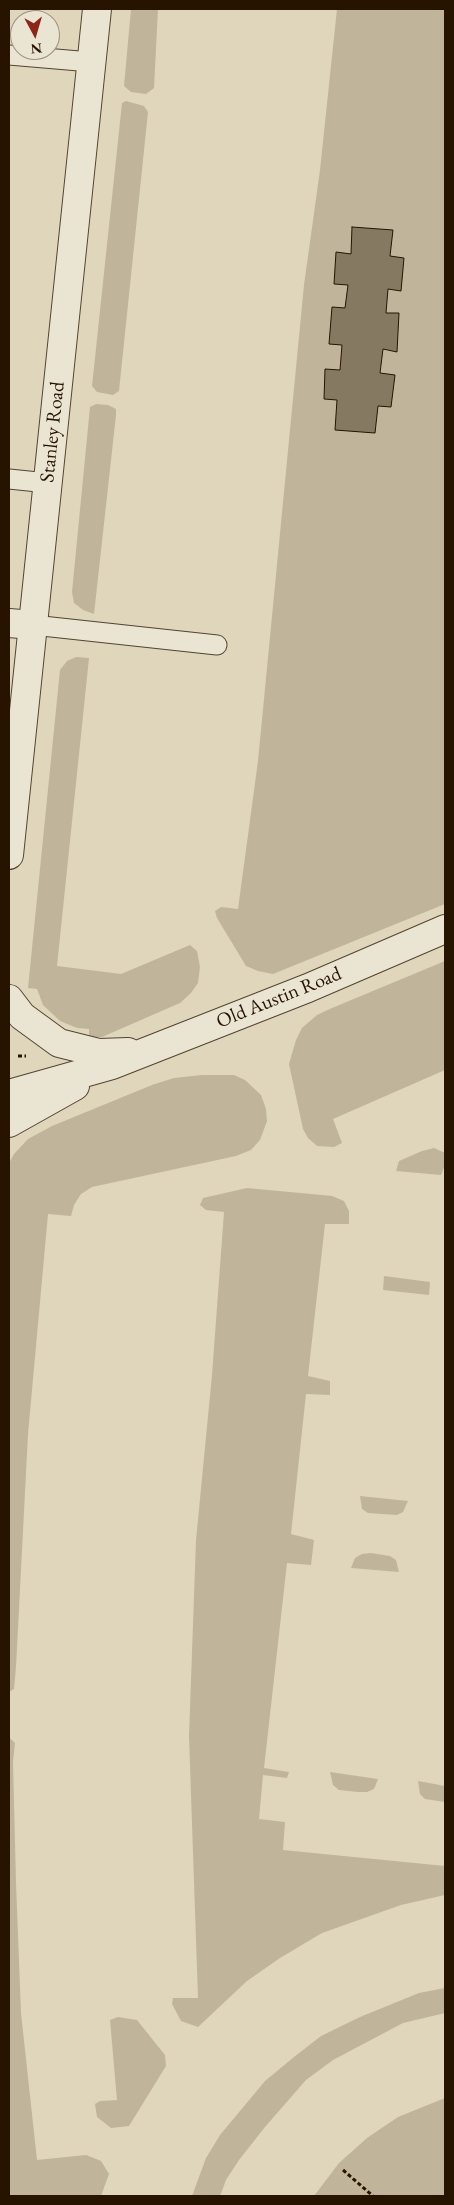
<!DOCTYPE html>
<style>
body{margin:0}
#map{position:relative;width:454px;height:2205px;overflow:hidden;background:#dfd6bb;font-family:"EB Garamond",serif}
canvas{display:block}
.frame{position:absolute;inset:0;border:10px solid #261400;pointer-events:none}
.north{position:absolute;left:10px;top:10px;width:50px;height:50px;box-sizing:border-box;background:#eae4d3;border:1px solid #9c917f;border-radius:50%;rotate:174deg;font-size:14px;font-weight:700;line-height:20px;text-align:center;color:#261400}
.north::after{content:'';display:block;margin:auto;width:18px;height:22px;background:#8f2418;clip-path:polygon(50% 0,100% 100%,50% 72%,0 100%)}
</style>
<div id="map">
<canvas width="454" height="2205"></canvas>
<div class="frame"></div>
<div class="north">N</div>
</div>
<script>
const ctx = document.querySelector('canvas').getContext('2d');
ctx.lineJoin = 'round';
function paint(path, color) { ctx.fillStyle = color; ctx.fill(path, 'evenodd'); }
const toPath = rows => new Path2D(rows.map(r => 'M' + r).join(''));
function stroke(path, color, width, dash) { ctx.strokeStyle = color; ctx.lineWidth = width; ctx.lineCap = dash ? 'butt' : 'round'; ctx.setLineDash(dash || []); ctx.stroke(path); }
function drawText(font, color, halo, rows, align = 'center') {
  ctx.font = font + ' "EB Garamond",serif'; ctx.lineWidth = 4.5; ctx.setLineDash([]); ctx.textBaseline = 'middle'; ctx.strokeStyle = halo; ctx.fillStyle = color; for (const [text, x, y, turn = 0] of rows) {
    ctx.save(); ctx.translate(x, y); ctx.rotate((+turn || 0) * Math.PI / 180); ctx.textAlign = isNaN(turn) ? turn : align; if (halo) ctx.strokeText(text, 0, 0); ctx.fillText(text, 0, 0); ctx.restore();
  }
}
paint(toPath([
 [131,9,158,9,154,88,146,94,131,92,124,86],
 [337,9,445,9,445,904,273,974,258,971,246,966,217,918,215,911,221,907,238,909,258,761,304,285,320,170],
 [126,101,144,106,148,112,119,391,113,395,97,392,92,386,122,103],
 [96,404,108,405,116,409,116,415,94,614,83,610,74,603,72,592,90,407],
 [76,657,89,658,57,966,121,974,190,945,197,951,200,967,198,983,191,993,180,1003,102,1037,89,1037,89,1029,77,1028,60,1021,43,1005,37,989,28,988,60,670,67,661],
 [445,961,445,1070,333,1119,342,1143,334,1147,317,1146,308,1138,303,1129,289,1064,296,1040,302,1028,317,1015,332,1008],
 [202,1075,234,1075,245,1080,261,1095,266,1109,267,1121,260,1140,251,1150,236,1156,92,1187,81,1194,74,1205,71,1216,48,1214,28,1434,16,1667,14,1689,9,1692,9,1163,14,1154,28,1139,52,1126,152,1085,174,1078],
 [434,1148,445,1153,445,1165,441,1175,396,1171,399,1161,422,1151],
 [247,1188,332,1196,344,1201,349,1211,349,1224,325,1224,308,1376,330,1381,330,1395,306,1394,291,1534,314,1540,311,1565,287,1563,264,1768,289,1772,287,1778,263,1775,259,1819,285,1822,283,1850,445,1866,445,1895,401,1905,322,1933,280,1958,247,1981,198,2027,181,2021,172,2004,173,1998,198,1998,189,1736,196,1540,212,1375,224,1212,206,1210,200,1205,203,1198],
 [384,1276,430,1282,429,1295,383,1290],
 [360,1496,408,1501,403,1512,397,1515,368,1513,362,1509],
 [371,1553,390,1556,396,1560,399,1572,351,1568,355,1558,362,1554],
 [9,1737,15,1743,13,1762,16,1883,21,2013,37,2160,86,2155,101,2161,109,2174,101,2196,9,2196],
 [330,1772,378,1779,374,1789,367,1792,358,1792,339,1790,333,1785],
 [418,1781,445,1786,445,1802,425,1799,420,1794],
 [445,1988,445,2013,403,2023,333,2060,306,2080,265,2127,239,2160,226,2180,220,2196,192,2196,206,2158,220,2135,265,2081,294,2057,321,2036,360,2017,419,1993],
 [118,2017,137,2020,165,2055,166,2066,129,2126,111,2128,97,2117,95,2104,100,2101,117,2100,110,2020],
 [445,2098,445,2196,314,2196,339,2163,367,2138,398,2117]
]), '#c0b59b');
const building = toPath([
 [352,227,393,230,390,256,404,258,401,291,388,289,386,313,399,313,397,352,383,349,380,373,395,375,391,407,378,406,375,433,335,430,337,400,324,399,325,369,340,370,342,345,329,344,332,307,345,308,348,285,334,284,336,252,351,254,352,227]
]);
paint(building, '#867961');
stroke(building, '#261400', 1);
const service = toPath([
 [9,55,91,62],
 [9,479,48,483],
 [33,625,217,645]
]);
const minor = toPath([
 [9,623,33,625]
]);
const tertiary = toPath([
 [9,855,97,9],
 [9,999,22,1016,59,1043,99,1053,128,1052],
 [9,1094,112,1065,308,988,445,929],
 [9,1123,75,1086]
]);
stroke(service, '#54442f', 21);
stroke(minor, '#54442f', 30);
stroke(tertiary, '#54442f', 30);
stroke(toPath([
 [18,1056,26,1056],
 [343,2170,373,2196]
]), '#261400', 3, [4, 2.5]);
stroke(service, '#eae4d3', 19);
stroke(minor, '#eae4d3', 28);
stroke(tertiary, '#eae4d3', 28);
drawText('20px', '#261400', '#eae4d3', [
 ["Stanley Road",53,432,-84],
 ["Old Austin Road",279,998,-22]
]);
</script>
